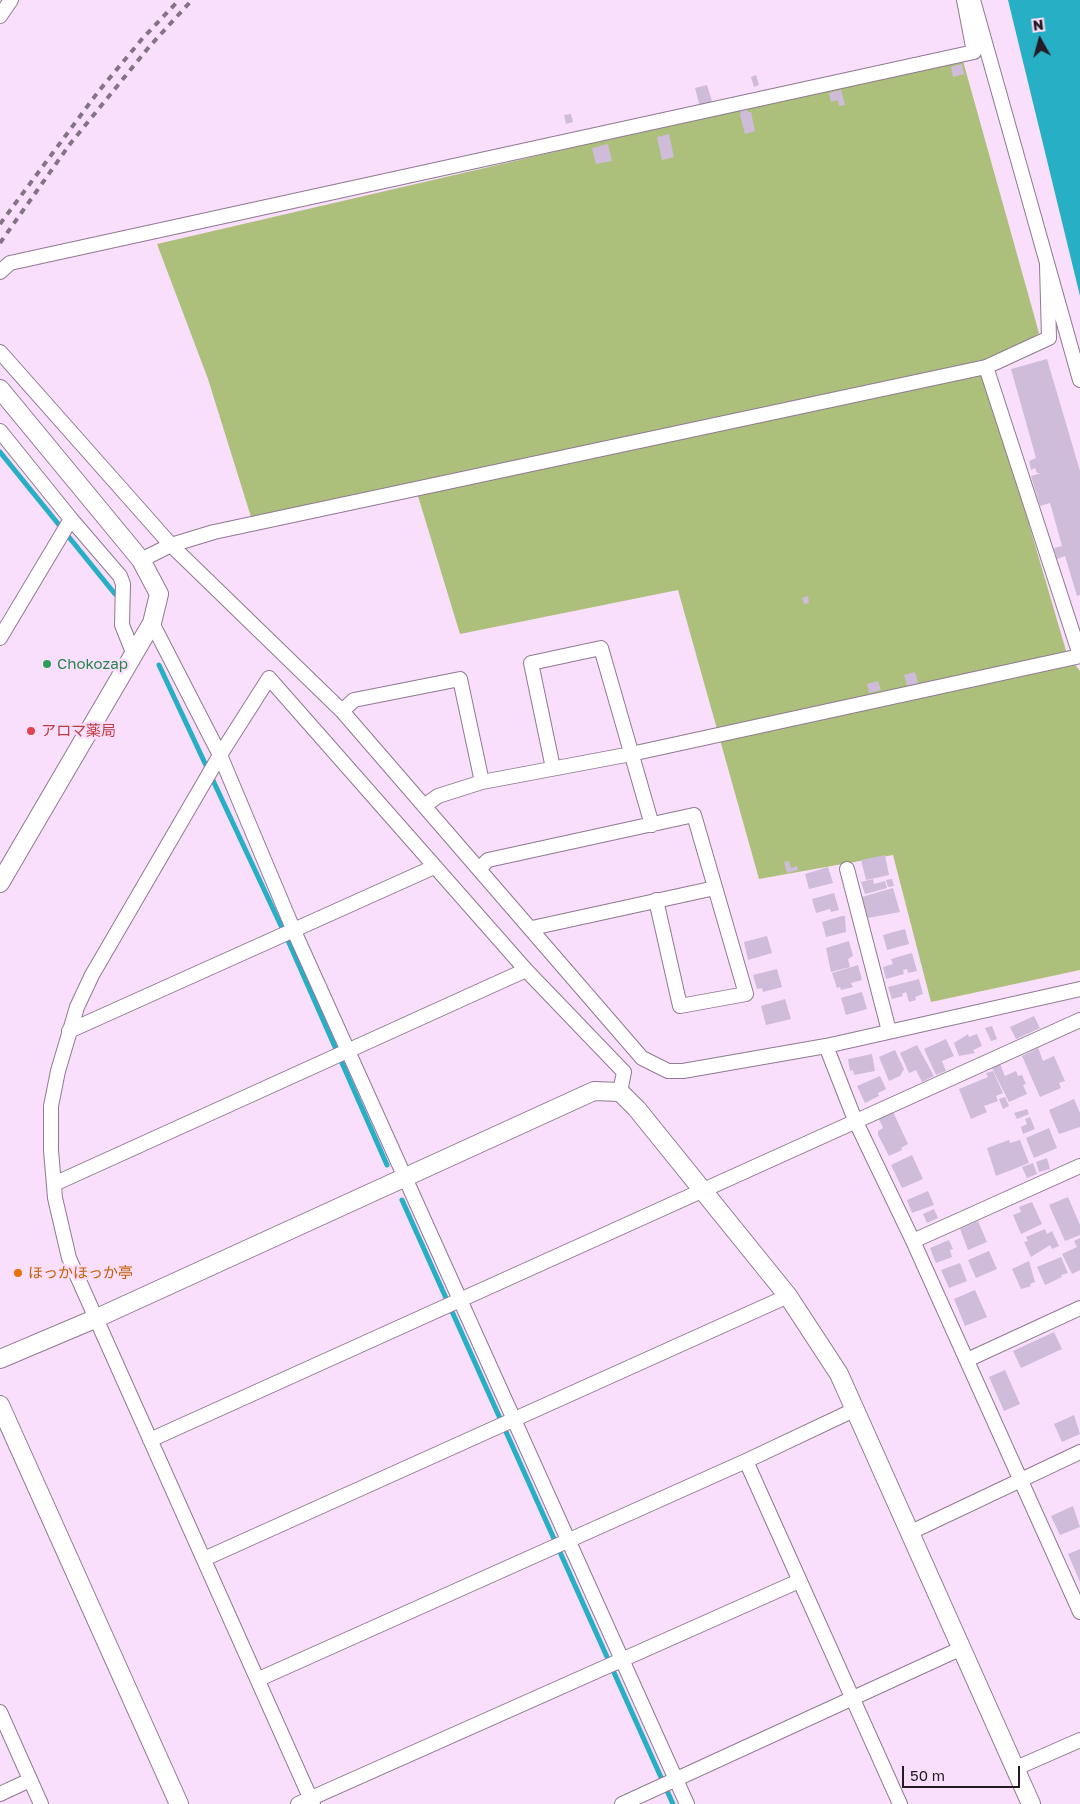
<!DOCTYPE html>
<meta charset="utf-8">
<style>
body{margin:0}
#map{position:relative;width:1080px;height:1804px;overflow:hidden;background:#f9dffb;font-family:"Golos Text",sans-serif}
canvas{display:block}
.north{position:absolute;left:1015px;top:15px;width:50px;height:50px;-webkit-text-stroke:4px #f9dffb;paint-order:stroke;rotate:353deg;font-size:14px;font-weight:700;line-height:20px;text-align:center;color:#241b25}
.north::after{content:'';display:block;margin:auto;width:18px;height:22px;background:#241b25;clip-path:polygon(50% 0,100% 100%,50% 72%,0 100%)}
.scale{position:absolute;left:902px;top:1766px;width:118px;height:22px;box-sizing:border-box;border:2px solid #241b25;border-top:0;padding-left:6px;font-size:15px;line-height:18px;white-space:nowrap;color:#241b25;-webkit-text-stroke:4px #f9dffb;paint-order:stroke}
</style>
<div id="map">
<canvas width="1080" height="1804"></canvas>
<div class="north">N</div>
<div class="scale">50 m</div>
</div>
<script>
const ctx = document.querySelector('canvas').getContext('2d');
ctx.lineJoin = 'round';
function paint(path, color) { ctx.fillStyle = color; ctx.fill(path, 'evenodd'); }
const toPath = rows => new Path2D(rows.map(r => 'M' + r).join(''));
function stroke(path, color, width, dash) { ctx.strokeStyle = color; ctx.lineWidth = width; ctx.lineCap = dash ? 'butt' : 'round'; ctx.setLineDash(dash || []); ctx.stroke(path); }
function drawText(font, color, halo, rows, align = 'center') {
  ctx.font = font + ' "Golos Text","Noto Sans JP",sans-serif'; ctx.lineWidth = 5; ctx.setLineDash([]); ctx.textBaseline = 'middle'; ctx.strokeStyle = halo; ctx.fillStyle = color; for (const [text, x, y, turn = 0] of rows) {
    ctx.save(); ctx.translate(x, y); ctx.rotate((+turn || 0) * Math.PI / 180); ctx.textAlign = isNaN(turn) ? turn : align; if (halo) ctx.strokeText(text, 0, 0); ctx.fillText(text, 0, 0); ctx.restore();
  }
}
paint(toPath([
 [963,61,1039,333,1014,351,982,364,1067,654,1080,671,1080,970,931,1002,893,855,759,879,678,590,460,634,414,483,251,517,208,379,157,244,588,144]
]), '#adc07b');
paint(toPath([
 [1008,0,1080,0,1080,296]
]), '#27afc5');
stroke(toPath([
 [0,452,115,594],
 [159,665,290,945,387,1165],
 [402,1200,673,1804]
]), '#27afc5', 5);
paint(toPath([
 [962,64,964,74,953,77,951,67],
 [756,75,759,85,754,87,751,77],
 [707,85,714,108,701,111,695,88],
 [841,90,845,105,839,106,838,100,831,102,829,93],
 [747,109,748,112,751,112,755,131,745,134,740,115,741,111],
 [571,114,573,122,566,124,564,115],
 [669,134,674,157,662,160,657,137],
 [608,144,612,161,596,164,592,148],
 [1047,359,1080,471,1080,595,1077,596,1065,556,1057,559,1054,548,1062,546,1050,503,1040,506,1031,476,1041,473,1037,473,1035,468,1031,470,1029,461,1036,458,1011,369],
 [808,596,809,603,804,604,802,598],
 [915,672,918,683,907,686,904,675],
 [878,681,881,690,869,693,867,684],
 [885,855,889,875,866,880,861,860],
 [789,861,791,868,797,866,798,870,787,873,784,862],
 [828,867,833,883,809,889,805,874],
 [873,879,874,884,885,881,887,888,865,894,861,882],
 [892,879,894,886,888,887,886,880],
 [893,888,900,912,868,918,862,897],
 [834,893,839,910,831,912,830,909,816,913,812,899],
 [842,916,845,916,846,932,826,937,822,922],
 [905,929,909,944,887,950,883,935],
 [767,936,772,953,748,960,744,942],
 [849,941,853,956,848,959,850,967,831,972,826,948],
 [912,953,917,971,908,973,907,969,903,970,904,974,886,979,883,967,893,964,891,959],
 [858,965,862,980,851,983,853,987,841,990,840,987,837,988,832,973],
 [777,969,782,987,763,992,762,988,757,989,753,975],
 [919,979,923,994,915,997,916,1000,909,1002,906,992,902,994,903,996,892,999,888,987],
 [862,992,867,1009,846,1015,841,998],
 [785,999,791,1019,766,1025,761,1006],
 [1034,1016,1040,1028,1016,1039,1010,1027],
 [992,1026,997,1039,991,1041,985,1028],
 [968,1034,969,1037,977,1034,982,1046,973,1050,975,1053,959,1056,954,1043],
 [946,1039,954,1056,942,1061,946,1071,936,1075,924,1049],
 [917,1045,934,1076,922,1082,916,1070,909,1073,900,1053],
 [1038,1048,1043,1061,1054,1056,1065,1081,1059,1083,1061,1088,1040,1097,1022,1056],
 [895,1050,904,1069,900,1076,889,1081,879,1057],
 [872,1054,875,1071,854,1075,853,1070,850,1071,848,1059],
 [1000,1064,1005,1076,1016,1071,1018,1076,1022,1075,1026,1084,1023,1085,1027,1094,1009,1102,992,1068],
 [993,1071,1003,1093,996,1096,998,1101,984,1106,987,1112,971,1119,959,1089,988,1077,986,1073],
 [880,1076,886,1089,878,1093,879,1096,865,1103,857,1086],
 [1005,1097,1009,1106,1003,1109,999,1099],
 [1074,1099,1080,1113,1080,1127,1059,1134,1049,1110],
 [1027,1109,1029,1114,1017,1119,1014,1113],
 [893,1112,908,1144,901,1148,902,1150,889,1156,878,1135,878,1131,883,1128,879,1119],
 [1030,1117,1035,1129,1023,1134,1021,1127,1027,1124,1025,1119],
 [1049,1128,1057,1148,1034,1158,1026,1138],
 [1009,1140,1010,1143,1020,1140,1029,1163,996,1176,987,1148],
 [912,1155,923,1179,902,1188,891,1165],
 [1047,1158,1050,1169,1039,1172,1036,1162],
 [1033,1163,1037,1174,1027,1178,1022,1167],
 [928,1191,934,1205,912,1213,907,1200],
 [1068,1197,1080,1225,1080,1235,1065,1241,1049,1205],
 [1032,1202,1042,1224,1021,1234,1013,1215,1021,1212,1019,1207],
 [934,1209,938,1218,927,1223,923,1214],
 [978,1221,987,1242,968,1250,960,1229],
 [1045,1229,1047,1234,1052,1231,1059,1246,1052,1249,1050,1245,1031,1257,1024,1242,1028,1241,1026,1237],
 [1080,1238,1080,1270,1072,1274,1062,1254,1077,1247,1074,1241],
 [949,1240,953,1249,950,1250,952,1257,936,1263,930,1248],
 [989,1251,997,1269,976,1278,968,1260],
 [1061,1257,1068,1273,1061,1275,1062,1277,1045,1285,1037,1267],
 [1029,1261,1035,1282,1030,1284,1031,1286,1021,1289,1012,1269],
 [960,1263,967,1281,949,1288,941,1270],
 [975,1290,987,1317,965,1326,954,1299],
 [1054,1332,1062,1349,1021,1368,1013,1351],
 [1005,1370,1020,1404,1004,1411,989,1377],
 [1074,1415,1080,1434,1062,1442,1054,1424],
 [1073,1506,1080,1527,1060,1535,1051,1516],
 [1080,1549,1080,1582,1068,1554]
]), '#cebcda');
const minor = toPath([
 [973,0,1080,380],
 [0,16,11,0],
 [0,272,10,263,974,52,964,0],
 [0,352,171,545,342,711,642,1058,668,1071,683,1071,826,1046,1080,989],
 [986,367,1080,655],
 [0,431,71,519,120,576,123,584,122,625,134,655],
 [141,560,171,545,214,532,986,367,1049,338,1047,265],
 [152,623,220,755,294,931,687,1804],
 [0,638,71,519],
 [342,711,354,700,460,679,482,782],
 [553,768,531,663,601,648,652,825],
 [424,806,438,796,482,782,631,754,1080,656],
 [479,869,488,860,694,815,746,994,680,1006,656,900],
 [847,869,889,1031],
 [532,928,715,888],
 [69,1031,434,867],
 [826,1046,855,1120,913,1241,1080,1612],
 [54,1184,526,970],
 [913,1241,1080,1166],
 [967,1360,1080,1308],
 [150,1440,1080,1020],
 [746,1461,900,1804],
 [911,1532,1080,1452],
 [204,1559,788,1296],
 [259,1679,746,1461,856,1409],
 [0,1712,41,1804],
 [1014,1769,1080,1740],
 [0,1794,30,1780],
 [298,1804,799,1581],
 [313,1804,69,1258,55,1198,51,1150,51,1106,58,1071,77,1007,92,975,220,755,269,678,526,970,624,1072,620,1092],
 [622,1804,962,1648]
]);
const tertiary = toPath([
 [0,389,141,560,159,594,152,623,0,883],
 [0,1359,97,1318,594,1091,620,1092,637,1109,788,1296,839,1374,1031,1804],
 [0,1405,179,1804]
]);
stroke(minor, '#907992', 16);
stroke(tertiary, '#907992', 20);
stroke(minor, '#fff', 14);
stroke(tertiary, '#fff', 18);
stroke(toPath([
 [0,224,98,92,142,39,179,0],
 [0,243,70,144,149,47,192,0]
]), '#837385', 4, [6, 6]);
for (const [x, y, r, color] of [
 [47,664,5,"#2e9e5b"],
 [31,731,5,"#e0444e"],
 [18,1273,5,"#e8710a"]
]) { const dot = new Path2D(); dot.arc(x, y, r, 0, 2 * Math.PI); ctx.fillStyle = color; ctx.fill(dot); stroke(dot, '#f9dffb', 2); }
drawText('15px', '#27864d', '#f9dffb', [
 ["Chokozap",57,664]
], 'left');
drawText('15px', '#be3a42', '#f9dffb', [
 ["アロマ薬局",41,731]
], 'left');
drawText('15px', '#c56008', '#f9dffb', [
 ["ほっかほっか亭",28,1273]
], 'left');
</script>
